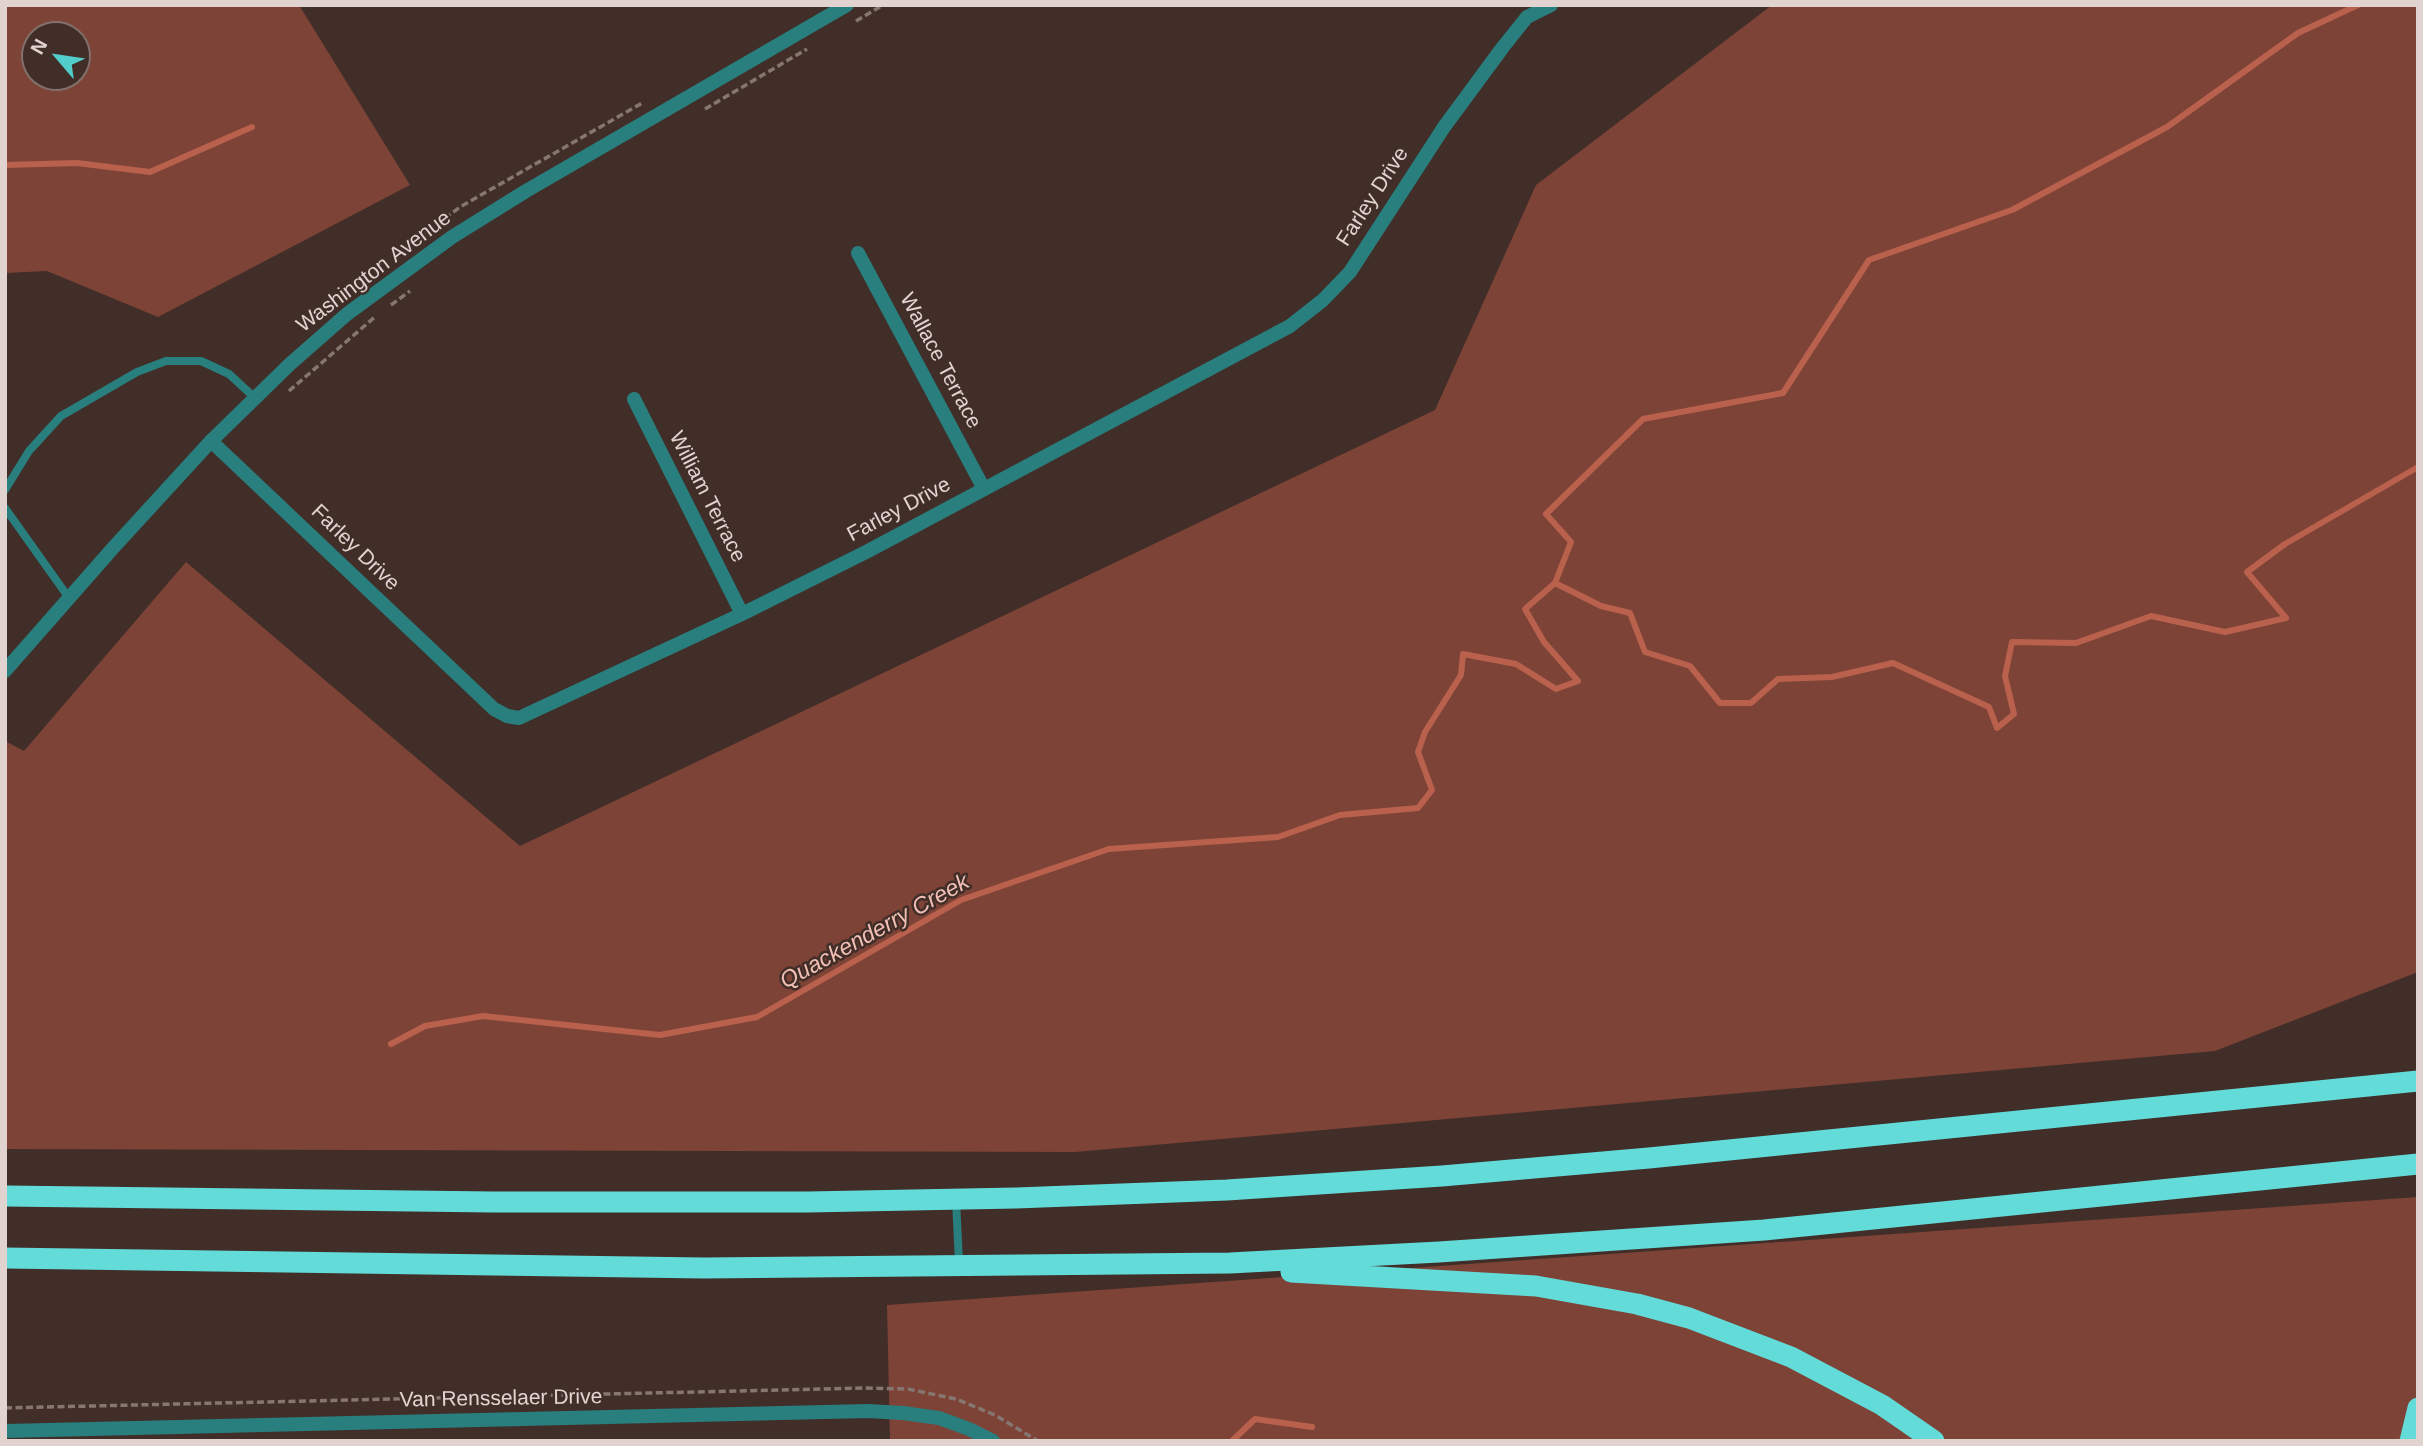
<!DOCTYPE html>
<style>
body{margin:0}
#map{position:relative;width:2423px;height:1446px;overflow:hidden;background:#412e29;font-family:Helvetica,sans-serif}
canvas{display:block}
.frame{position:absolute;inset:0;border:7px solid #e0d3d0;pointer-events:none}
.north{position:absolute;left:21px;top:21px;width:70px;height:70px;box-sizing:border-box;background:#412e29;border:2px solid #81706c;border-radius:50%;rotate:299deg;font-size:19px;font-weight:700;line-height:28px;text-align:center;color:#e0d3d0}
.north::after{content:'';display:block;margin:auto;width:24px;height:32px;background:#52cdcc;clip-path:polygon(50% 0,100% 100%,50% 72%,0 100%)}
</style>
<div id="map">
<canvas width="2423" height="1446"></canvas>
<div class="frame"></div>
<div class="north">N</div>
</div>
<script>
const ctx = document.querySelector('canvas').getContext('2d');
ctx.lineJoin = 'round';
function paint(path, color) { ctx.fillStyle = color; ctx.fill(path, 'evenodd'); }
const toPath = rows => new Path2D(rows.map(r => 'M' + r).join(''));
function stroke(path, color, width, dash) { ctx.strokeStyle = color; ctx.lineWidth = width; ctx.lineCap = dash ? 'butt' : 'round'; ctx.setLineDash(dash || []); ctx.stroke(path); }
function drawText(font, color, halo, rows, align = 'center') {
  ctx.font = font + ' Helvetica,sans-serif'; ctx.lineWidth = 5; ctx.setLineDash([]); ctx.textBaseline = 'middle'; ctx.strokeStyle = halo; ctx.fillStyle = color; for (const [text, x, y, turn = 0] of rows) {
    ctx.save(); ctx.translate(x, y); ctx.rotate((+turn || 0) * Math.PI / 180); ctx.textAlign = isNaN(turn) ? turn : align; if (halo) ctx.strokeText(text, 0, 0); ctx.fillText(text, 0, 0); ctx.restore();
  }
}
paint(toPath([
 [5,5,299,5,410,185,158,317,47,271,5,273],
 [35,35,77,35,77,77,35,77],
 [1772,5,2418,5,2418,972,2215,1051,1075,1152,5,1149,5,741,24,751,186,562,520,846,1435,410,1536,185],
 [2418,1197,2418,1441,890,1441,887,1305]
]), '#7d4336');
stroke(toPath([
 [5,165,77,163,150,172,252,127],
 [1555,583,1571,542,1546,514,1643,419,1783,393,1869,260,2012,210,2167,127,2298,33,2358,5],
 [391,1044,425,1026,483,1016,660,1035,757,1017,961,900,1109,849,1278,837,1340,815,1418,808,1432,790,1418,752,1425,732,1461,675,1463,654,1516,664,1556,689,1578,681,1544,642,1525,609,1555,583,1601,606,1630,613,1645,652,1690,666,1720,703,1751,703,1778,679,1832,677,1893,663,1989,707,1997,728,2014,714,2005,676,2012,642,2076,643,2151,616,2225,632,2286,618,2247,572,2285,544,2418,467],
 [1232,1441,1255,1419,1312,1427]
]), '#ba614d', 6);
stroke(toPath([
 [856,21,883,5],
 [705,109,807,49],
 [403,250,460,207,644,102],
 [391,305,410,291],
 [289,391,376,316],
 [5,1408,865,1388,908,1389,956,1399,995,1415,1038,1441]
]), '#867672', 3.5, [7, 3.5]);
stroke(toPath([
 [5,490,29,451,61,416,137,372,166,361,201,361,229,374,255,398],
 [5,508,69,598],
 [956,1200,959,1263]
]), '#287f7e', 8);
stroke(toPath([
 [858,253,984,489],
 [634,399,742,614],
 [211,441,494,709,507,716,519,718,742,614,868,551,1290,326,1323,300,1350,272,1444,127,1503,47,1527,17,1551,5],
 [5,1431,868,1411,903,1413,939,1418,969,1429,993,1441]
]), '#287f7e', 14);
stroke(toPath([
 [5,671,113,548,211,441,290,364,347,314,452,237,526,191,847,5]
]), '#287f7e', 14);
stroke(toPath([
 [5,1196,493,1202,808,1202,1016,1198,1227,1190,1442,1176,1649,1158,2418,1081],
 [5,1258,704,1268,1230,1263,1439,1252,1764,1230,2418,1164],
 [1291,1272,1536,1286,1637,1304,1689,1318,1791,1357,1882,1405,1934,1441],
 [2410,1441,2418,1408]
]), '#63dbd9', 21);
drawText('21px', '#e0d3d0', '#412e29', [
 ["Farley Drive",1373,197,-57],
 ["Washington Avenue",374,272,-37],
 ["Wallace Terrace",940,361,62],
 ["William Terrace",707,497,63],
 ["Farley Drive",899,510,-28],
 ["Farley Drive",355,548,44],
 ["Van Rensselaer Drive",501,1399,-1]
]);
drawText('italic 23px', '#f1bfb4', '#412e29', [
 ["Quackenderry Creek",875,932,-29]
]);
</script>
